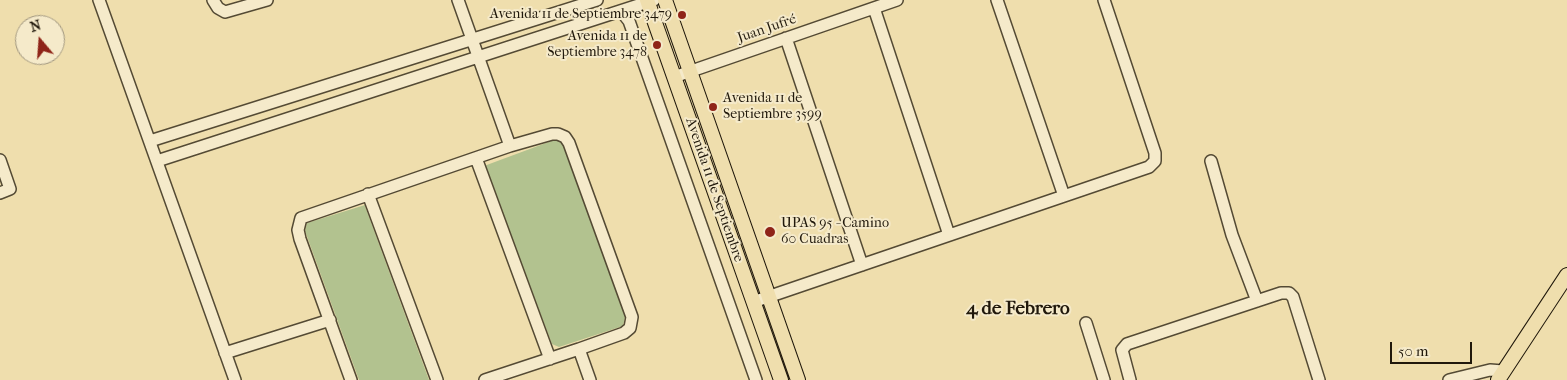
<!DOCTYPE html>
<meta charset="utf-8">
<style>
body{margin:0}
#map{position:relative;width:1567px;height:380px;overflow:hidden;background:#efdead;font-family:"IM FELL French Canon",serif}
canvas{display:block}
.north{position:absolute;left:15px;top:15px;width:50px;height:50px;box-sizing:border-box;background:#f5eaca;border:1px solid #a0967e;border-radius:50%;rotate:342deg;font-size:14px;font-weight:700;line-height:20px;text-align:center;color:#20180b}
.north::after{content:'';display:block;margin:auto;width:18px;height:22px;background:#8f2418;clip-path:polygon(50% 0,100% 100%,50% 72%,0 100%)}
.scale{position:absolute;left:1390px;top:342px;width:82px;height:22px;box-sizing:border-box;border:2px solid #20180b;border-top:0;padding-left:6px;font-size:15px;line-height:18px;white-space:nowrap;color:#20180b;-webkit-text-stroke:4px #f5eaca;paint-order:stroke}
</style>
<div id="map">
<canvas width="1567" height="380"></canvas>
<div class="north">N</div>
<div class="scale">50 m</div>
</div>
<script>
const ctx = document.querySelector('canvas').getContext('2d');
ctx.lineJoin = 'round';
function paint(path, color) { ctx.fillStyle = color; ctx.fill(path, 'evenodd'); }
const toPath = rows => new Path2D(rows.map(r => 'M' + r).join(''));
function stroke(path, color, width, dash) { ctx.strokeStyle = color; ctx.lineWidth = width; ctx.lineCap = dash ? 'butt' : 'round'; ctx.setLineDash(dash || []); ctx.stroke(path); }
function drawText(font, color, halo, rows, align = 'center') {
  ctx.font = font + ' "IM FELL French Canon",serif'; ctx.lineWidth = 4; ctx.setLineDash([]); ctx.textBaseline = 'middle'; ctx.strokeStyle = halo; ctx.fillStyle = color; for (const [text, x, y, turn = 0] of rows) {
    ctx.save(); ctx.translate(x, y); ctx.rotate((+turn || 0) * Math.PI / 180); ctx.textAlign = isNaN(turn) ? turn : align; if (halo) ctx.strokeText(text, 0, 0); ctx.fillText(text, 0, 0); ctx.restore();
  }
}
paint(toPath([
 [554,140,560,141,564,145,625,317,623,326,559,347,552,344,484,166],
 [365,205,365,206,429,380,359,380,305,231,307,223]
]), '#b2c28f');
const minor = toPath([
 [99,0,235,380],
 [213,0,218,8,225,12,267,0],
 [458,0,510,146],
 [997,0,1064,196],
 [874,8,949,235],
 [622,12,629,21,756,380],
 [786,38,862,265],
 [674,77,897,0],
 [150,141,597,0],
 [476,158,550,359],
 [0,160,10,189,0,193],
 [157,161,654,0],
 [1211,161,1232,235,1257,301],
 [368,194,437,380],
 [753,302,1149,167,1155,161,1155,153,1104,0],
 [1086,323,1104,380],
 [579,349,590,380],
 [225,353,330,320],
 [351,380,300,239,298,230,301,218,510,146,552,134,558,134,565,137,569,143,632,317,630,328,624,333,579,349,485,380],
 [1130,380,1122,350,1127,344,1281,293,1289,293,1293,297,1319,380],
 [1449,380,1490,370,1503,371]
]);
const major = toPath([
 [647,0,781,380],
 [665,0,798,380],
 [1498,380,1567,275]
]);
stroke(minor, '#544a34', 14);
stroke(major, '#20180b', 16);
stroke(minor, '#f5eaca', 11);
stroke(major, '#efdead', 14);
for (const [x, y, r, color] of [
 [682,15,5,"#8f2418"],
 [657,45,5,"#8f2418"],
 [713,107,5,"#8f2418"],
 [770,232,6,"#8f2418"]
]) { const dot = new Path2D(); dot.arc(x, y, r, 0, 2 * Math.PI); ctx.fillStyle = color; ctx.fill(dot); stroke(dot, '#f5eaca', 2); }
drawText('14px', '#20180b', '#f5eaca', [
 ["Avenida 11 de Septiembre 3479",672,15],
 ["Avenida 11 de",647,37],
 ["Septiembre 3478",647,53],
 ["Avenida 11 de",723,99,"left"],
 ["Septiembre 3599",723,115,"left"],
 ["UPAS 95 - Camino",781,224,"left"],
 ["60 Cuadras",781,240,"left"]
], 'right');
drawText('14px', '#20180b', '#f5eaca', [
 ["Juan Jufré",767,29,-19],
 ["Avenida 11 de Septiembre",714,190,71]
]);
drawText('bold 19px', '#20180b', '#f5eaca', [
 ["4 de Febrero",1018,309]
]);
</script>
